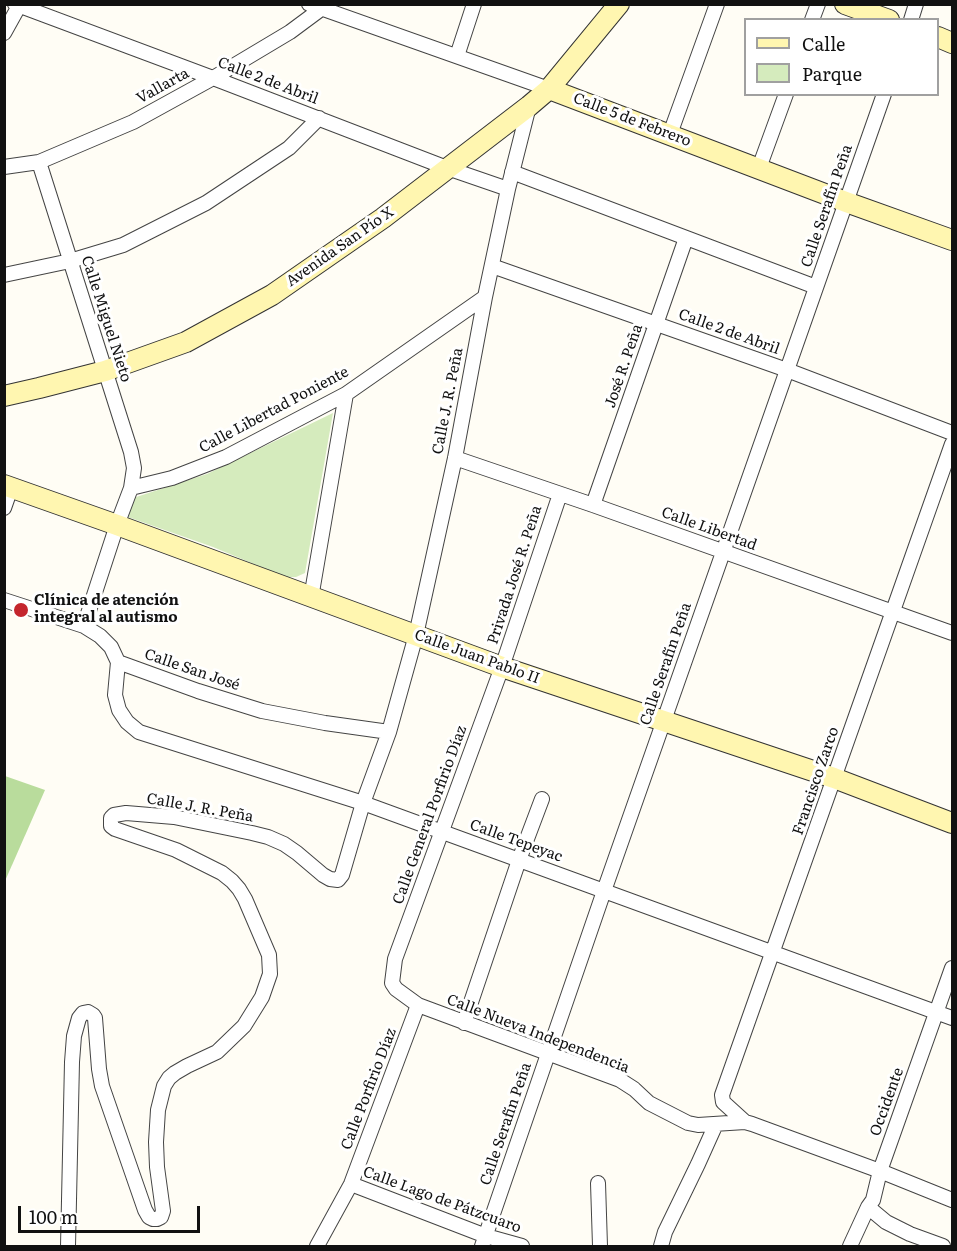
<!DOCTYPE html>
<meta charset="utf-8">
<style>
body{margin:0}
#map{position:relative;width:957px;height:1251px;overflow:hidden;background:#fffdf5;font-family:Literata,serif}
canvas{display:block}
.frame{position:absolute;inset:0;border:6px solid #111;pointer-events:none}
.legend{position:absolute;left:744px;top:18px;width:195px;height:78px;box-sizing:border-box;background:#fff;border:2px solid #a0a0a0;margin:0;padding:8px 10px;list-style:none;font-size:18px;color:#111}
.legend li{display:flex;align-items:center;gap:12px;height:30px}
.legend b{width:30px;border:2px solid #a0a0a0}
.scale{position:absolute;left:18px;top:1206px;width:182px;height:27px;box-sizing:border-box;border:3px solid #111;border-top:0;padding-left:8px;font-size:18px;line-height:21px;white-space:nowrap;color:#111;-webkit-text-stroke:4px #fff;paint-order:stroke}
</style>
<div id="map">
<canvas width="957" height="1251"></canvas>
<div class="frame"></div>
<ul class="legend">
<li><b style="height:8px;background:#fff6b0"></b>Calle</li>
<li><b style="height:16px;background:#d5ebbd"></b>Parque</li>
</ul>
<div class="scale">100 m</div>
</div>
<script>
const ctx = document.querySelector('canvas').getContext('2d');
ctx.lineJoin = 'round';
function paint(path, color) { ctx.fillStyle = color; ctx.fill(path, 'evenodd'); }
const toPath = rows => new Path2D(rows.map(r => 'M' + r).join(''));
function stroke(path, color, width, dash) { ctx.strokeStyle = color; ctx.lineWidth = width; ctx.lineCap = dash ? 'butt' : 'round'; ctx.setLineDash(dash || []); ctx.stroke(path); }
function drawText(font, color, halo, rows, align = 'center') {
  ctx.font = font + ' Literata,serif'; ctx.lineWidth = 6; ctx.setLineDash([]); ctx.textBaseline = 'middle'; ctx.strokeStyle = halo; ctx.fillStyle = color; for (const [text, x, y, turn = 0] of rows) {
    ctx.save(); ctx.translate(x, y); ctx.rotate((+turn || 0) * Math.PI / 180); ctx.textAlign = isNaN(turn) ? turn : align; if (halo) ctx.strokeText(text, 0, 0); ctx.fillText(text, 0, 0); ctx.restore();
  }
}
paint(toPath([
 [333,413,305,573,296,577,285,577,213,547,125,516,127,500,207,474]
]), '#d5ebbd');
paint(toPath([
 [5,776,45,790,5,881,4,776]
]), '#b9dc9c');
const street = toPath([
 [15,4,213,78,447,168,508,189],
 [309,4,549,89],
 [812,20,818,4],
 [911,20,916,4],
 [4,33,19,6],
 [457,56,474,4],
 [670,134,717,4],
 [39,162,131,452,134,468,131,488,117,525,84,626],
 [4,167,39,162,133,122,213,78,290,32,321,9,323,4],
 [759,168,786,94],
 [512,172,816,287],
 [492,266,787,370,952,433],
 [4,275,70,261,123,245,206,203,289,148,319,118],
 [455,458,593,505,952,633],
 [131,488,172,478,226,457,346,394,485,297],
 [560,494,502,667,395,959,392,983,396,989,418,1005,620,1080,634,1089,649,1103,688,1123,698,1125,745,1122,752,1124,880,1171,952,1200],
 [593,505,686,238],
 [4,508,11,488],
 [311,598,346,394],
 [4,600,84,626,100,636,111,647,118,662,198,691,262,711,325,723,389,732],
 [118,662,115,695,119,710,127,722,139,732,363,803,952,1018],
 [464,1023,519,860,542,799],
 [745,1122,723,1102,722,1095,952,444],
 [598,1183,600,1246],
 [351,1184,486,1236,522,1246],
 [868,1207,886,1222,910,1234,943,1246],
 [68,1246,72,1062,74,1036,79,1018,83,1013,88,1012,93,1015,95,1018,99,1069,102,1086,145,1210,149,1217,153,1219,157,1219,161,1217,163,1211,157,1167,156,1142,158,1110,164,1086,169,1078,175,1073,187,1066,217,1052,244,1026,262,997,270,974,269,955,245,899,239,889,232,881,222,873,176,850,115,829,111,826,111,818,114,815,126,813,174,817,252,833,268,837,284,844,297,853,323,875,330,879,338,880,342,875,363,803,389,732,416,635,455,458,485,297,508,189,529,106],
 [317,1246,351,1184,418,1005],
 [482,1246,604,891,884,94],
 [661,1246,665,1232,698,1164,716,1124],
 [850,1246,868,1207,873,1200,880,1171,952,968]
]);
const secondary = toPath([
 [845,4,889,20],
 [938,37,952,43],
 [549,89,846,202,952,240],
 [4,396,39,388,105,371,186,342,272,295,383,218,529,106,549,89,619,4],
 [4,485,117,525,502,667,834,778,952,823]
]);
stroke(street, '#444', 16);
stroke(secondary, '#333', 22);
stroke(street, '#fff', 14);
stroke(secondary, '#fff6b0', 20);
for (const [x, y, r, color] of [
 [21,610,8,"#c4262e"]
]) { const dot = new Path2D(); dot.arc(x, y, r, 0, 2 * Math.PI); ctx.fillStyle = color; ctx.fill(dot); stroke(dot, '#fff', 2); }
drawText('15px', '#111', '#fff', [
 ["Calle 2 de Abril",268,81,21],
 ["Vallarta",163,86,-29],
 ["Calle 5 de Febrero",632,120,21],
 ["Calle Serafín Peña",827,206,-71],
 ["Avenida San Pío X",340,247,-35],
 ["Calle Miguel Nieto",106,319,72],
 ["Calle 2 de Abril",729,332,20],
 ["José R. Peña",624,366,-71],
 ["Calle J. R. Peña",448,401,-79],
 ["Calle Libertad Poniente",274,410,-28],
 ["Calle Libertad",709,529,20],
 ["Privada José R. Peña",515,575,-72],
 ["Calle Juan Pablo II",477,657,20],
 ["Calle Serafín Peña",666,664,-71],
 ["Calle San José",192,670,19],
 ["Francisco Zarco",816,781,-71],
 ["Calle J. R. Peña",200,808,10],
 ["Calle General Porfirio Díaz",430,815,-70],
 ["Calle Tepeyac",516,841,20],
 ["Calle Nueva Independencia",538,1034,21],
 ["Calle Porfirio Díaz",369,1089,-69],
 ["Occidente",887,1102,-70],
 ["Calle Serafín Peña",506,1124,-71],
 ["Calle Lago de Pátzcuaro",442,1200,20]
]);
drawText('bold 15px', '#111', '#fff', [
 ["Clínica de atención",34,601],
 ["integral al autismo",34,618]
], 'left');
</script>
